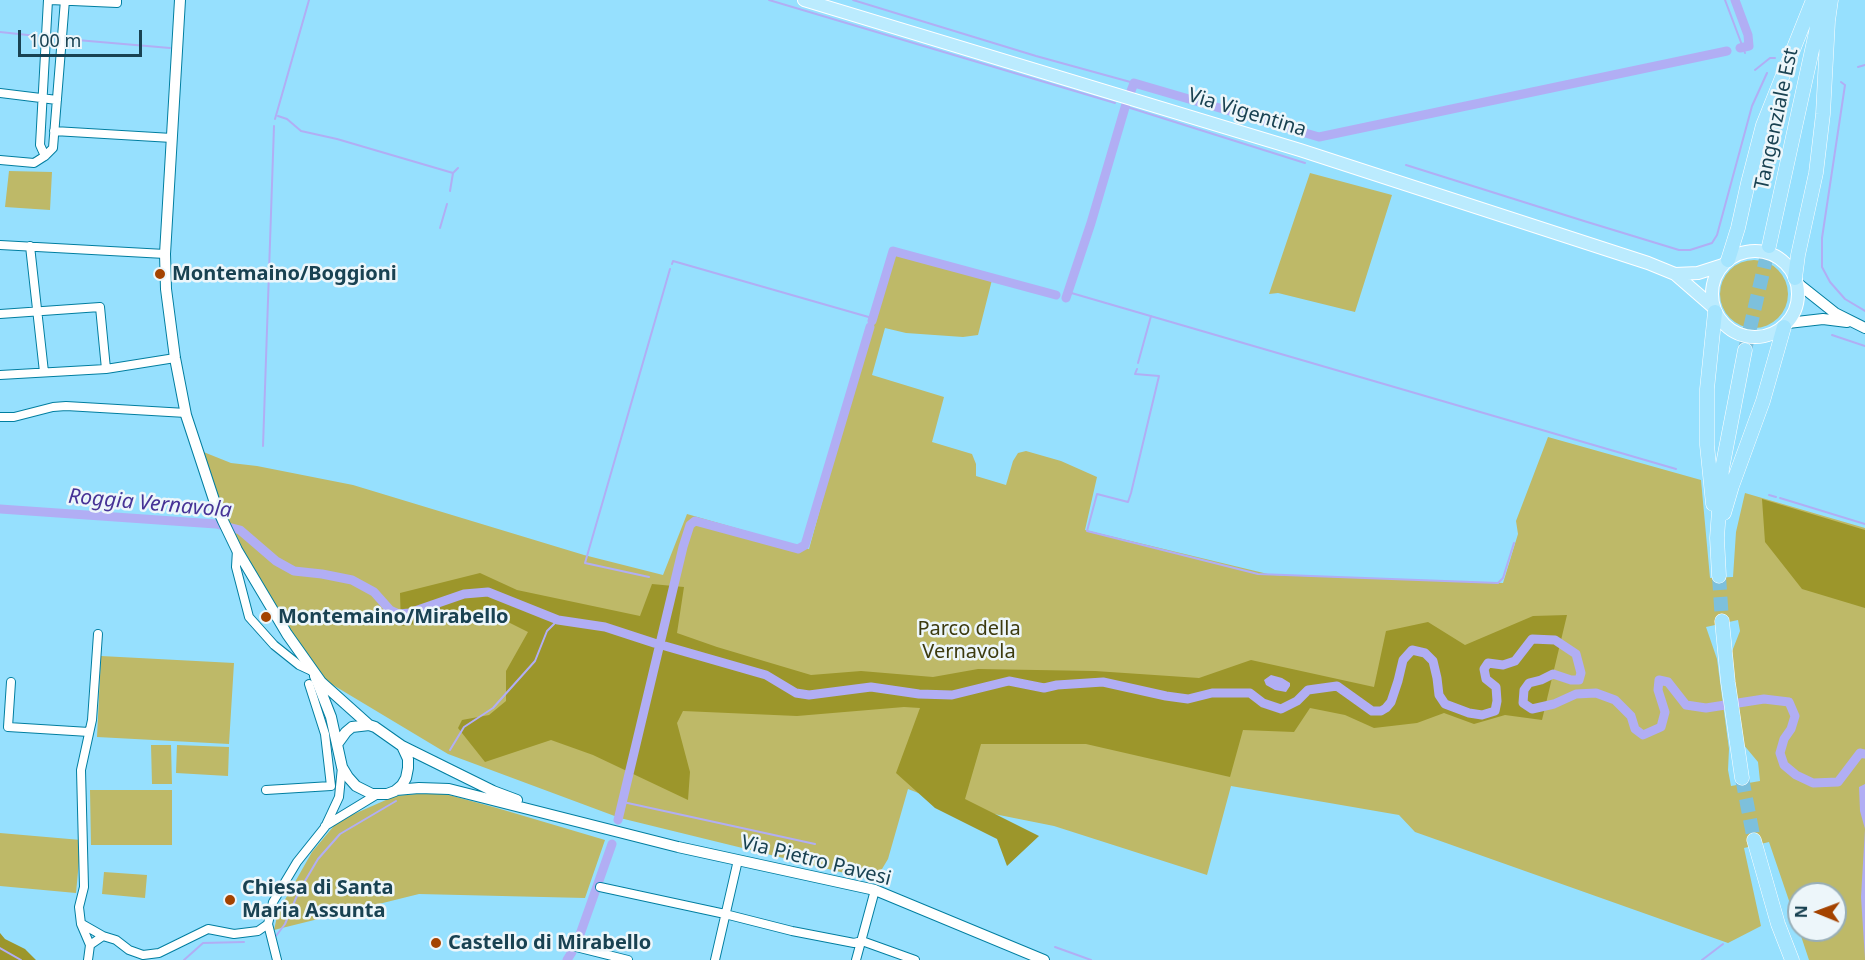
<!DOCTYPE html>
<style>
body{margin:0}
#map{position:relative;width:1865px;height:960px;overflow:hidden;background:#96e0fe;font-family:"Noto Sans",sans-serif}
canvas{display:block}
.north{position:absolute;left:1787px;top:882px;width:60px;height:60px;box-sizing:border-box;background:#edf6fa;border:2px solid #98aeb7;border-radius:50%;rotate:271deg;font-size:16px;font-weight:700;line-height:24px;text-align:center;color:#194252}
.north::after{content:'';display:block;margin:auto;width:21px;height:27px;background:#a44300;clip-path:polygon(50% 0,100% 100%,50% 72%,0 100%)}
.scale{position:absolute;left:18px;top:30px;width:124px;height:27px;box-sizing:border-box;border:3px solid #194252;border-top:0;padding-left:8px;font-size:18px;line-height:21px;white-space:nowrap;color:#194252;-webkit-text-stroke:4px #edf6fa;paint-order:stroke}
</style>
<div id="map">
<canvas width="1865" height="960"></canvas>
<div class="north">N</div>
<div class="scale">100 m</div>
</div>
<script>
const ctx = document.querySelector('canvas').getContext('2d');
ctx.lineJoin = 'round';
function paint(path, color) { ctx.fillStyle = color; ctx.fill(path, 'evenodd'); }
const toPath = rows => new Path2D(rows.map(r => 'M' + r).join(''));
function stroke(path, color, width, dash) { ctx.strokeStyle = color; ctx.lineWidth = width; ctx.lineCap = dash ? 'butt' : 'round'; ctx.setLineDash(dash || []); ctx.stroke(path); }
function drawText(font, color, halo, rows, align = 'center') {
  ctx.font = font + ' "Noto Sans",sans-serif'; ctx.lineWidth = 5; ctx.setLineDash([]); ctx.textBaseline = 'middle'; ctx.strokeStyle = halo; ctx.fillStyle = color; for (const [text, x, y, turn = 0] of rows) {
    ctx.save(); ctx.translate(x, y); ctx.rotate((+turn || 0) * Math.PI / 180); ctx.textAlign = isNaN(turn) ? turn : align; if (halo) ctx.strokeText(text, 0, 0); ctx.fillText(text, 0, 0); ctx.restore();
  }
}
paint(toPath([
 [9,171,52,172,50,210,5,207],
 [1310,173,1392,195,1355,312,1278,293,1269,294],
 [892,248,993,276,978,335,963,337,906,333,885,328,872,375,944,397,932,442,972,454,976,464,976,476,1006,485,1013,461,1018,453,1026,451,1061,461,1097,477,1085,530,1272,575,1503,583,1518,534,1516,521,1548,437,1701,480,1710,578,1733,577,1736,532,1745,493,1865,528,1865,960,1809,960,1799,930,1835,930,1835,894,1799,894,1799,930,1769,842,1744,848,1761,926,1728,943,1415,832,1399,815,1231,786,1207,875,1054,826,949,805,908,789,888,859,882,869,876,873,873,880,620,818,448,754,323,679,272,603,239,547,217,500,201,451,231,463,257,466,353,485,584,555,663,575,687,514,809,549],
 [1738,620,1740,631,1731,654,1743,744,1758,762,1760,781,1731,786,1728,770,1729,749,1717,659,1706,627],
 '1720 294a34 34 0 1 1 68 0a34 34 0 1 1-68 0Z',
 [101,656,234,663,229,744,97,737],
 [151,745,171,745,172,784,152,784],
 [177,745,229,747,228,776,176,773],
 [90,790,172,790,172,845,91,845],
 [438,792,497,808,605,840,585,898,419,894,274,930,278,912,312,852,338,821,395,796],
 [0,833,81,840,76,893,0,886],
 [104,872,147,875,145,898,102,894]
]), '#beb968');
paint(toPath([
 [1762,499,1865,530,1865,608,1802,589,1765,542],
 [480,573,517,590,640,616,652,584,684,587,677,633,717,647,811,675,861,671,933,677,978,669,1095,671,1199,678,1251,660,1374,687,1386,631,1428,622,1465,645,1533,616,1567,615,1542,720,1505,715,1474,724,1444,713,1417,723,1374,728,1345,715,1310,708,1294,732,1243,730,1230,777,1086,744,981,744,965,799,1039,836,1007,866,997,839,935,808,896,773,920,708,904,707,797,716,683,711,677,723,690,772,688,800,593,755,551,740,485,762,458,728,462,720,489,715,506,701,506,671,528,632,482,609,436,621,401,626,400,593],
 [0,933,5,939,25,949,36,960,0,960]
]), '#9c962b');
paint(toPath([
 [1271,675,1282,678,1290,683,1290,686,1286,692,1275,690,1266,685,1264,680],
 [1865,784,1865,959,1861,897,1865,829,1860,811,1859,787]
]), '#b1aef4');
stroke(toPath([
 [769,0,1115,103],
 [853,0,1036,56,1134,83],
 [1725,0,1745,53],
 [0,32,37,36],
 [77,40,170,48],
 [1858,67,1865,65],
 [1755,70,1770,58,1775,58],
 [1841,82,1845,85,1822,238,1822,267,1830,282,1845,299,1865,311],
 [1124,106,1305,163],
 [278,116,287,119,301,131,337,139,453,173,450,191],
 [275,119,309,0],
 [1406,165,1584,221,1679,250,1690,250,1712,243,1717,235,1752,106,1767,73],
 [453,173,458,168],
 [440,228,447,204],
 [672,264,673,261,872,318],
 [1068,292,1676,469],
 [1832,335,1865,346],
 [1138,363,1151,316],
 [1137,369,1135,374,1159,376,1131,493,1128,502,1097,494,1087,531,1258,574,1498,583,1503,578,1514,543],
 [263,446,274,126],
 [1769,495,1776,497],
 [1780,498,1865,524],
 [649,577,585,563,670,269],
 [450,750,464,727,493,708,535,661,547,631,558,620],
 [623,802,815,844],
 [276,936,285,924,299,891,318,859,340,834,396,801],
 [1055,947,1091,960],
 [0,948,21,960],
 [184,960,203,943,244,942],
 [1702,960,1723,944]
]), '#b1aef4', 2);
stroke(toPath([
 [1735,0,1748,35,1749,46,1740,48],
 [1131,91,1134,83,1319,137,1727,51],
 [1066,298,1091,223,1126,104],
 [872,321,893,251,1056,295],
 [0,509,216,524,240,530,276,561,294,571,322,574,352,580,374,592,390,610,399,614,409,613,464,594,488,592,558,620,605,627,654,643],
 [665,646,766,675,796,693,809,695,871,687,919,694,952,695,1009,681,1044,688,1057,685,1103,682,1166,696,1188,699,1212,693,1250,693,1263,703,1281,709,1297,701,1308,690,1337,686,1372,711,1381,711,1386,708,1391,702,1398,681,1403,660,1412,650,1425,653,1433,661,1437,678,1439,695,1445,704,1469,713,1482,715,1495,711,1497,701,1496,687,1486,679,1484,669,1488,663,1503,665,1515,661,1532,639,1555,640,1576,654,1581,673,1579,680,1571,680,1553,674,1541,680,1529,683,1524,690,1523,703,1532,709,1554,704,1576,694,1596,693,1615,700,1631,716,1635,729,1643,735,1661,727,1665,712,1658,690,1659,680,1668,682,1686,705,1706,708,1764,699,1789,702,1795,716,1791,729,1784,739,1780,753,1784,765,1796,775,1813,783,1838,782,1860,753,1865,754],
 [618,820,683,547,690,525,695,521,798,549,805,545,870,327],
 [578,940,612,844],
 [567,960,572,952]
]), '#b1aef4', 9);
stroke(toPath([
 [1745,350,1769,246],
 [1719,576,1722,621],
 [1742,778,1754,840]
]), '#7dc0dc', 14, [14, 7]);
const minor = toPath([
 [50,0,117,3,117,0],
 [0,93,57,100],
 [54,131,172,138],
 [45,156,40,145,48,0],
 [0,160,34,163,45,156,53,148,65,0],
 [0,245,165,254],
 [30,246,44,372],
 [0,314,100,307,106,369],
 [0,375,106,369,175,358],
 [0,417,14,417,53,407,66,406,186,413],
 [237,550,236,567,249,617,274,645,299,665,312,671],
 [11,682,8,727,89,732],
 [266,790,331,786,325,734,309,684],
 [325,826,376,795],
 [600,887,725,914,792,931,854,943,862,941,915,960],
 [82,924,103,936],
 [90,945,81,924,79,907,84,887,81,770,92,720,98,634],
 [576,947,628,960],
 [88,960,90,945,103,936,116,940,129,950,143,955,159,953,208,929,234,934,258,931,268,924],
 [277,960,268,924,273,902,297,862,325,827,339,797,342,767],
 [715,960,738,860],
 [856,960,875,890]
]);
const tertiary = toPath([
 [180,0,165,254,166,289,175,358,186,415,215,503,223,521,237,550,287,634,321,682,369,725,375,727,402,746,408,759,408,768,406,778,402,785,395,791,387,794,372,794,356,786,348,777,342,767,331,717,315,676],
 [1796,282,1835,313,1865,328],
 [1788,323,1823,319,1847,322],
 [338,743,346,732,352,727,369,725],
 [402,746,493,791,517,800],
 [396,790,419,788,449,789,678,847,875,890,1044,960]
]);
const primary = toPath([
 [804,0,1300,150,1648,263,1675,274,1713,307],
 '1712 294a43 43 0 1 1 86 0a43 43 0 1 1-86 0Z',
 [1675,274,1698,273,1723,265]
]);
const trunk = toPath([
 [1769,246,1823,0],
 [1728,260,1738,228,1748,183,1763,125,1813,0],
 [1795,278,1798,255,1816,173,1823,114,1828,21,1831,0],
 [1713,504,1707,445,1707,389,1715,312],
 [1724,513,1732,486,1763,401,1784,327],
 [1719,576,1717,538,1722,469,1745,350],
 [1722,621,1728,682,1742,778],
 [1754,840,1778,924,1792,960]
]);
stroke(minor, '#007ea0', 10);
stroke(tertiary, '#007ea0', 12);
stroke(primary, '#fff', 14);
stroke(trunk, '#fff', 15);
stroke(minor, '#fff', 8);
stroke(tertiary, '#fff', 10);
stroke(primary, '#bbebfe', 12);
stroke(trunk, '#a4e4fe', 14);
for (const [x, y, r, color] of [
 [160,274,6,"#a44300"],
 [266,617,6,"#a44300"],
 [230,900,6,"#a44300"],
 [436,943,6,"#a44300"]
]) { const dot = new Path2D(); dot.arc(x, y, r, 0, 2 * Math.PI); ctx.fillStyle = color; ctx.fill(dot); stroke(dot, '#edf6fa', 2); }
drawText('20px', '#194252', '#edf6fa', [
 ["Via Vigentina",1247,113,17],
 ["Tangenziale Est",1777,119,-78],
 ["Via Pietro Pavesi",816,861,14]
]);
drawText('bold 20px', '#194252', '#edf6fa', [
 ["Montemaino/Boggioni",172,274],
 ["Montemaino/Mirabello",278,617],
 ["Chiesa di Santa",242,888],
 ["Maria Assunta",242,911],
 ["Castello di Mirabello",448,943]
], 'left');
drawText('20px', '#3c3a0e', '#edf6fa', [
 ["Parco della",969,629],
 ["Vernavola",969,652]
]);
drawText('italic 21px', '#463396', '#edf6fa', [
 ["Roggia Vernavola",150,504,5]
]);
</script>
